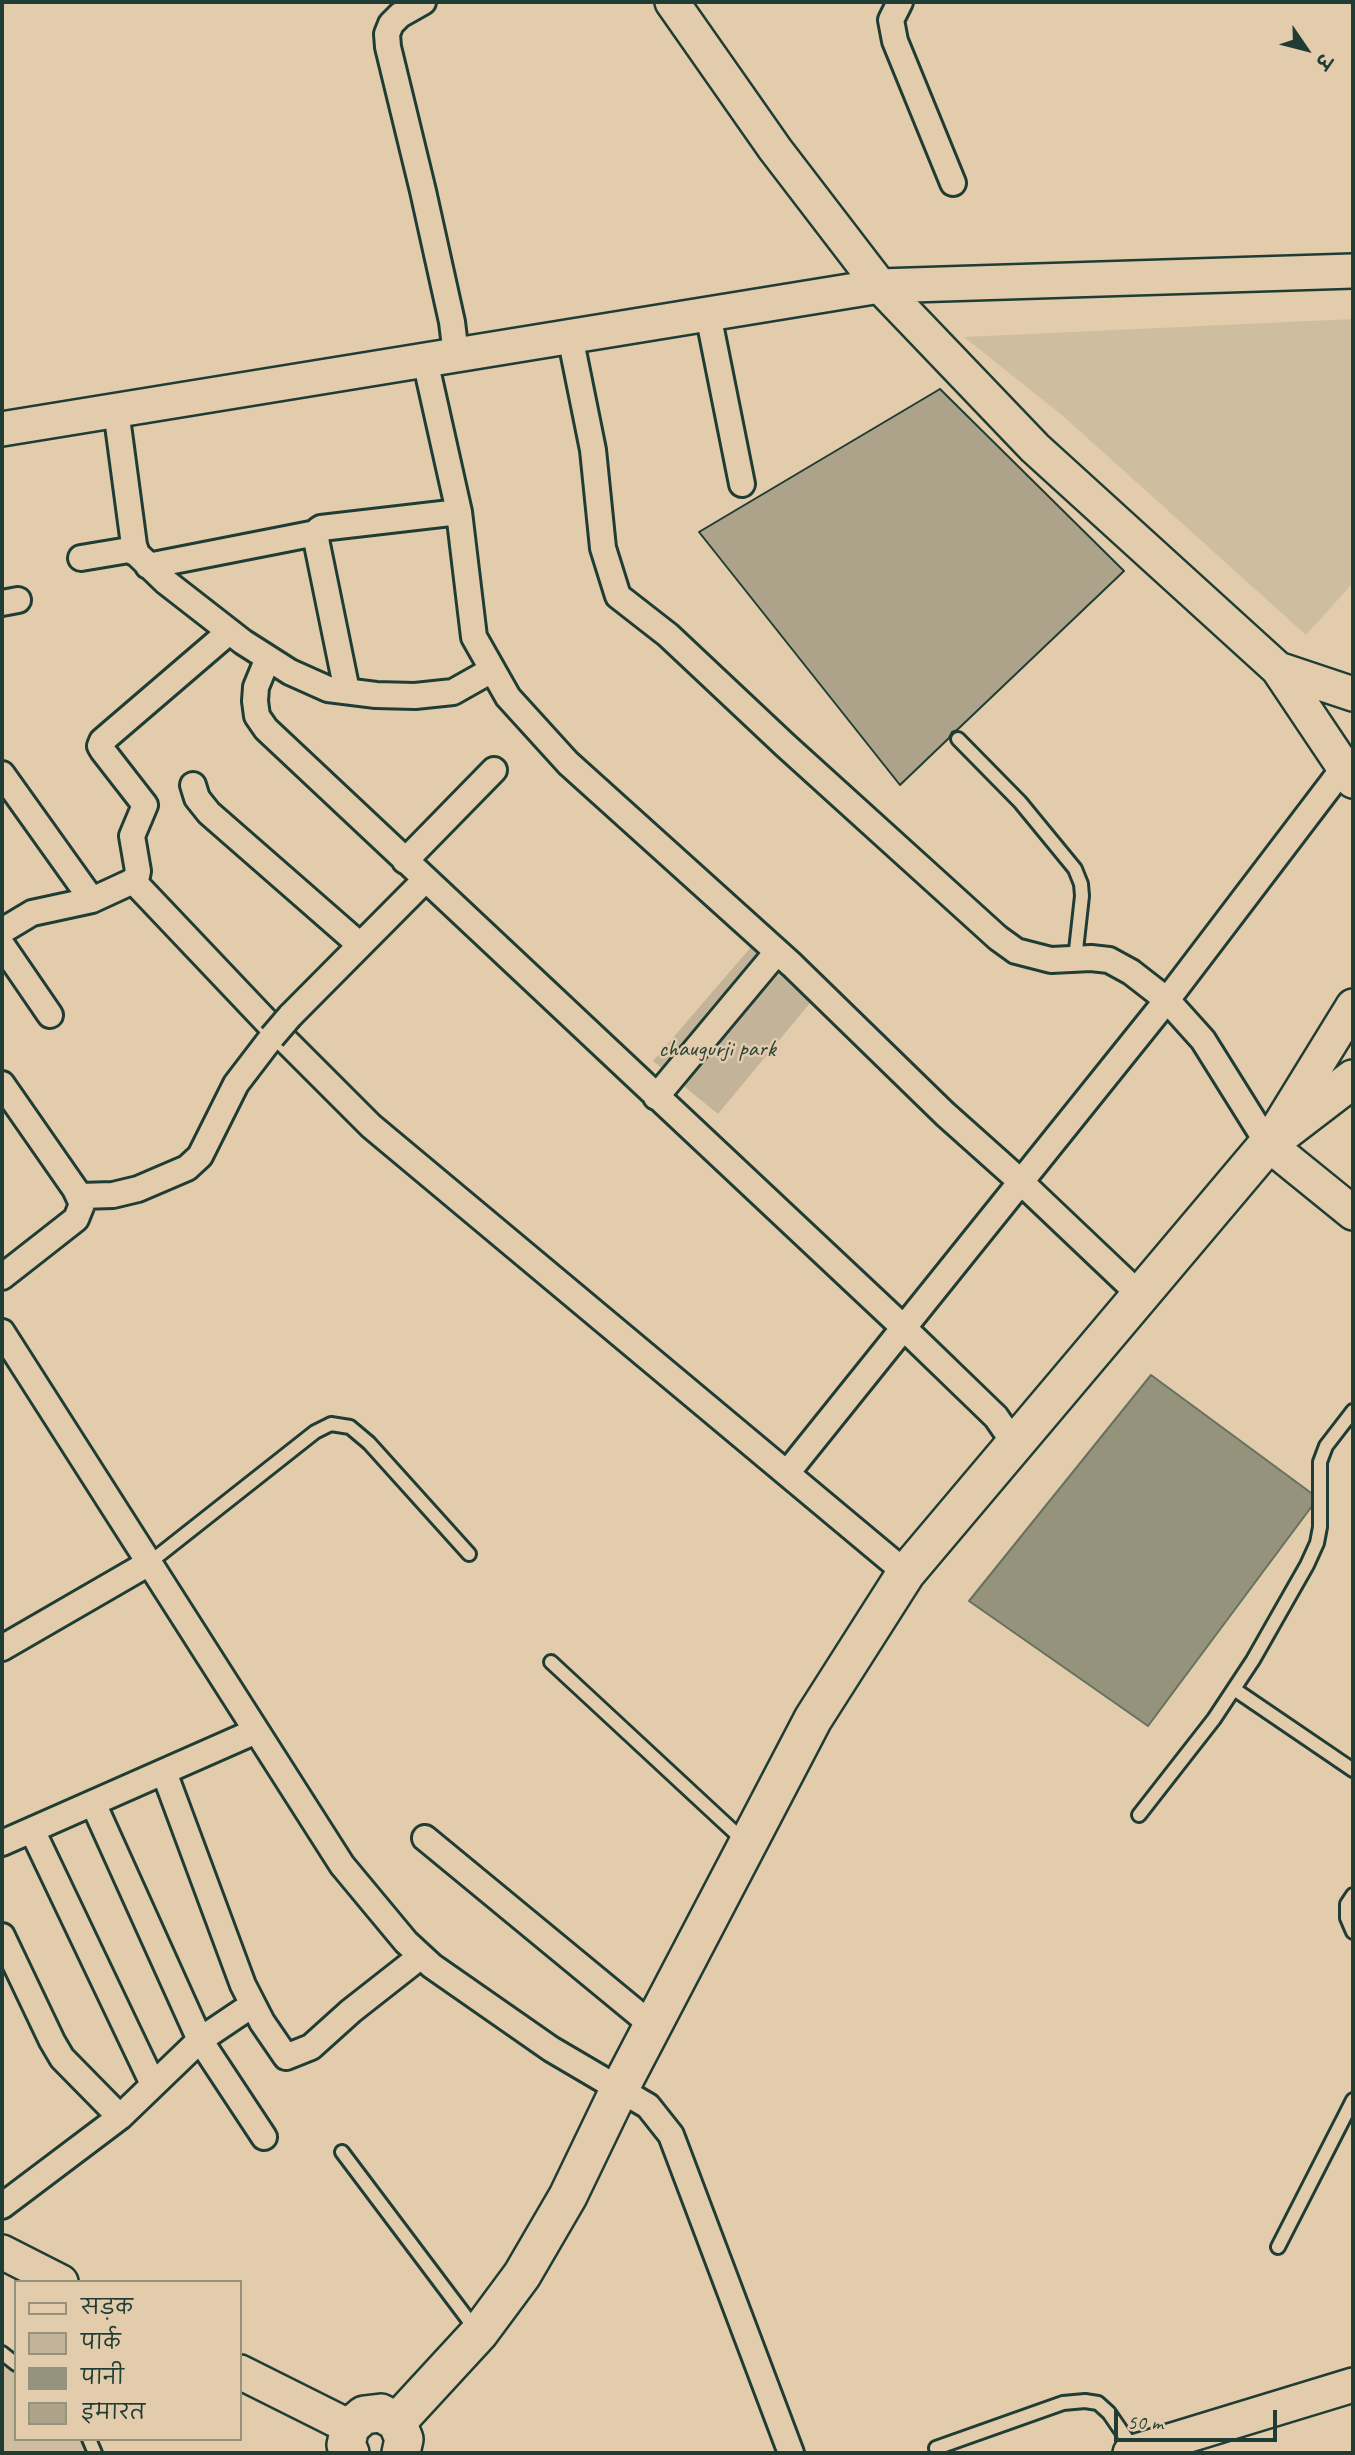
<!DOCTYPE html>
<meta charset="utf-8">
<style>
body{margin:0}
#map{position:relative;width:1355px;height:2455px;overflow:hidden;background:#e3ccac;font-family:Caveat,"Playpen Sans Deva",sans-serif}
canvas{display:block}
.frame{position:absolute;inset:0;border:4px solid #1f3d34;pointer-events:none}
.legend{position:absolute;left:14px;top:2280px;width:228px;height:161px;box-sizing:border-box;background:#e3ccac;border:2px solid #95937c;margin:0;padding:9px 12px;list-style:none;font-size:21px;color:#1f3d34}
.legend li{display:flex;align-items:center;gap:14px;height:35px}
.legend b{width:35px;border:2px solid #95937c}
.north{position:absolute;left:1271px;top:14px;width:70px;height:70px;-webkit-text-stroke:5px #e3ccac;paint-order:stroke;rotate:125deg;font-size:19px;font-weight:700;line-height:28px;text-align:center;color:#1f3d34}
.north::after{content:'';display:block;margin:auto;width:24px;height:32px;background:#1f3d34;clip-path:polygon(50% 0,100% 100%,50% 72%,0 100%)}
.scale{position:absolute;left:1114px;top:2410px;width:163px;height:32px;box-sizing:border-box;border:4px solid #1f3d34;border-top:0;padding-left:9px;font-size:21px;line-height:24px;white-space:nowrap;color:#1f3d34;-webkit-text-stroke:5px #e3ccac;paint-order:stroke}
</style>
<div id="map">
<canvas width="1355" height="2455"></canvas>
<div class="frame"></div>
<ul class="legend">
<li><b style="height:9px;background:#e3ccac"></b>सड़क</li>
<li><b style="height:19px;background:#c3b499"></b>पार्क</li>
<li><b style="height:19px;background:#95937c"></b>पानी</li>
<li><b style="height:19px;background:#ada38a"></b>इमारत</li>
</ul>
<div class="north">उ</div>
<div class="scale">50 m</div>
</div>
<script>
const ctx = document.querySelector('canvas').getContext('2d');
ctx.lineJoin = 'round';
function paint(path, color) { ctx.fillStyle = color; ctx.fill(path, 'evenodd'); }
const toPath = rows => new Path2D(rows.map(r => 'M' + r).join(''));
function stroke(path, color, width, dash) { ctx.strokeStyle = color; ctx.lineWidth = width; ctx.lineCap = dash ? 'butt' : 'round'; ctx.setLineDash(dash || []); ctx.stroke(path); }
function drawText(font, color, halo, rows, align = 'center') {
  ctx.font = font + ' Caveat,sans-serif'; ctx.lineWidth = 5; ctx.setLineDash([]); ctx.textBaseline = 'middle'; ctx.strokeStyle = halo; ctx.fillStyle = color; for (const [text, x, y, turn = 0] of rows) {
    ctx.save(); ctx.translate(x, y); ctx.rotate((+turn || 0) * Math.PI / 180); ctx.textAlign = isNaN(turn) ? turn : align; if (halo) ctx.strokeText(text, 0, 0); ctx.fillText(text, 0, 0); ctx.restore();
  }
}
paint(toPath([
 [1353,319,1353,583,1306,635,1063,416,964,337],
 [2,2360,16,2369,16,2439,93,2439,99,2453,2,2453]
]), '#cfbda0');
paint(toPath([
 [751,947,810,1003,718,1114,653,1061]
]), '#c3b499');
const water = toPath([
 [1151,1375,1318,1498,1148,1726,969,1601,1151,1375]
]);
paint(water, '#95937c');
stroke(water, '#66715f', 2);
const building = toPath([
 [940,389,1124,571,957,730,952,732,949,738,900,785,699,532,940,389]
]);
paint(building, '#ada38a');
stroke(building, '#1f3d34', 2);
const lane = toPath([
 [958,739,1020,802,1075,869,1081,884,1082,896,1075,959],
 [149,1563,315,1432,331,1424,350,1427,369,1443,469,1554],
 [551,1662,744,1841],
 [1234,1689,1353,1770],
 [1139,1815,1214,1719,1253,1660,1307,1565,1317,1543,1320,1527,1320,1462,1326,1446,1353,1411],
 [1353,1895,1347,1904,1347,1918,1353,1932],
 [342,2152,476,2330],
 [1278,2247,1353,2100],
 [2,2353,16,2364],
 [89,2439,95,2453],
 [936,2448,1063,2403,1085,2401,1098,2403,1109,2413,1133,2448]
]);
const street = toPath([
 [423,2,400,15,391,24,387,34,388,47,423,191,452,322,456,355],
 [900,2,891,20,895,41,953,183],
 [708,314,742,484],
 [570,336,593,450,603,548,618,596,668,635,785,745,998,938,1016,951,1051,960,1091,958,1109,960,1131,972,1167,1000,1203,1040,1268,1144],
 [425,360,459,512,474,637,508,697,568,763,792,965,945,1114,1020,1181,1140,1295],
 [116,410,134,545,137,554,166,582,243,642,290,672,328,689,376,695,415,696,453,692,492,670],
 [81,558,129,550,137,554],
 [148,566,316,533],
 [2,603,18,600],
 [268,658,256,687,255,701,257,716,266,729,905,1329,996,1417,1014,1443],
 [347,691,317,544,316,537,318,530,321,528,459,512],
 [2,774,92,900],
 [193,785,197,798,209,813,360,945],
 [405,861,494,770],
 [131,882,138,886,266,1021,371,1126,906,1573],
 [2,931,32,913,92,900,131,882,137,876,138,871,132,836,145,805,103,751,100,746,102,741,229,632],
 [2,945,50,1015],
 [290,1016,425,880],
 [2,1084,75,1189,82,1204,76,1219,2,1277],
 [656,1097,777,952],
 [80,1196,113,1195,138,1189,187,1168,200,1156,236,1084,272,1037],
 [2,1332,342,1865,406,1942,432,1966,551,2049,648,2106,671,2135,791,2453],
 [787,1473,1167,1000,1345,766],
 [2,1648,149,1563],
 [164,1772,243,1985,262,2022,286,2057,311,2047,351,2011,421,1956],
 [93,1803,200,2040,264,2137],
 [32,1830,153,2084],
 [425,1838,653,2026],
 [2,1843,256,1731],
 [2,1936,52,2041,62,2058,120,2117],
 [2,2206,120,2117,200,2040,252,2005]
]);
const secondary = toPath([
 [672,2,775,149,880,286,1035,448,1278,669,1353,781],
 [2,429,880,286,1353,271],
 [1278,669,1353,694],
 [1353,1006,1268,1144,1353,1213],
 [2,2252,61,2282],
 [240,2372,350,2427],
 [1130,2453,1353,2385]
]);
const primary = toPath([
 [397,2422,479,2333,522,2275,568,2196,619,2090,813,1719,906,1573,1268,1144,1353,1079],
 [350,2453,346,2445,350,2427,364,2415,381,2413,397,2422,404,2439,401,2453]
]);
stroke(lane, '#1f3d34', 18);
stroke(street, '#1f3d34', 30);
stroke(secondary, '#1f3d34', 38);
stroke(primary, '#1f3d34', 42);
stroke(lane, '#e3ccac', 12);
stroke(street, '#e3ccac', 24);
stroke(secondary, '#e3ccac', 33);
stroke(primary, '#e3ccac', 37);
const streetBridge = toPath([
 [272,1037,290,1016]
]);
stroke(streetBridge, '#1f3d34', 30, []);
stroke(streetBridge, '#e3ccac', 24);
drawText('24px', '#274339', '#e3ccac', [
 ["chaugurji park",717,1050]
]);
</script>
